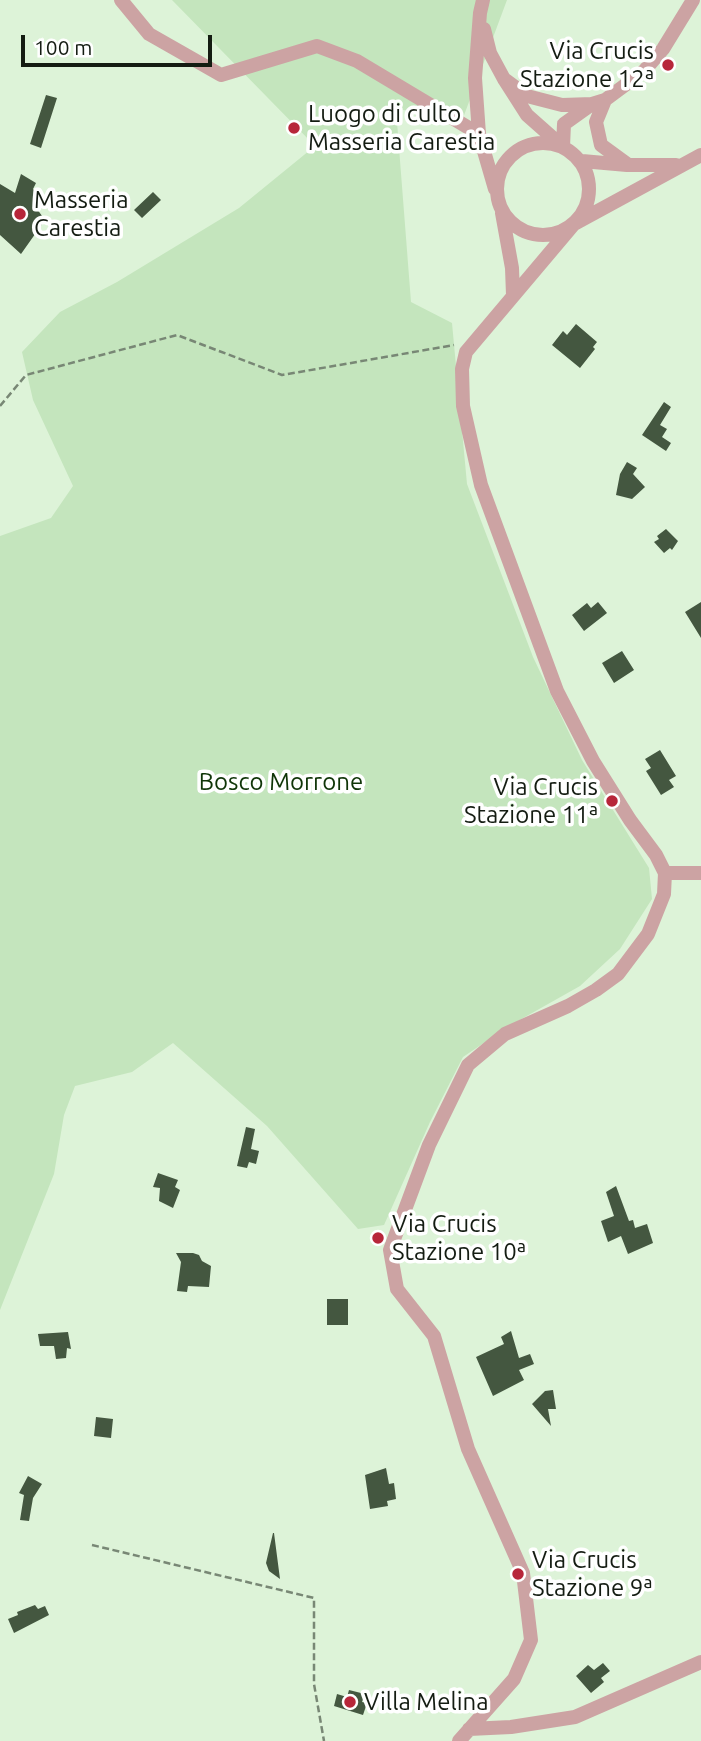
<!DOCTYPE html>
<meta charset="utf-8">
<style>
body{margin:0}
#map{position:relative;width:701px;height:1741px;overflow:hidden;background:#ddf3d8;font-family:Ubuntu,sans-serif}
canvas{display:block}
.scale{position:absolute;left:21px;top:35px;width:191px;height:32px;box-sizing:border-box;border:4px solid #141c12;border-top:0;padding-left:9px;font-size:21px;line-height:24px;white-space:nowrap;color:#141c12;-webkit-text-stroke:5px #fff;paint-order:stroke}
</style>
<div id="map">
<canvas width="701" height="1741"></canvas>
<div class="scale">100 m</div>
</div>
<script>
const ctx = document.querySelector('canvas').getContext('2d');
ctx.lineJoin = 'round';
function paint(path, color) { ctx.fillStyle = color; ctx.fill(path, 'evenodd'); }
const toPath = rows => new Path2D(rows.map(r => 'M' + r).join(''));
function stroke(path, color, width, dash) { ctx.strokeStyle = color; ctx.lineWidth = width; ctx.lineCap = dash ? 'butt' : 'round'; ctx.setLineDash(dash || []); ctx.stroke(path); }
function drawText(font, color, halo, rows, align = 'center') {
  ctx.font = font + ' Ubuntu,sans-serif'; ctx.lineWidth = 7; ctx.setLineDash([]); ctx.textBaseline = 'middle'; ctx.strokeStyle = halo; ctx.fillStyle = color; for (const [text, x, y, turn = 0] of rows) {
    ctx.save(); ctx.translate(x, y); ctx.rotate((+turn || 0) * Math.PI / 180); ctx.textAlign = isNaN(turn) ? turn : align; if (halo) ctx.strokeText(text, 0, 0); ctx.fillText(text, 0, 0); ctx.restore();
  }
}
paint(toPath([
 [172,0,507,0,463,118,396,109,411,302,452,323,467,484,533,657,582,760,649,868,652,899,620,949,580,986,509,1026,463,1057,430,1122,384,1225,358,1229,267,1126,173,1043,132,1072,75,1086,64,1115,54,1174,0,1310,0,536,51,518,73,486,33,400,22,352,60,312,117,282,239,208,315,146]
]), '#c4e5bd');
paint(toPath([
 [46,95,57,98,41,148,30,144],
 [21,174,36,183,33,189,44,200,37,209,45,220,21,254,0,235,0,184,15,193],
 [153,192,161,200,142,218,134,210],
 [576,324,597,342,593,347,595,349,580,368,552,345,563,331,567,335],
 [664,402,671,407,660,425,667,429,662,437,671,443,666,451,642,435],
 [627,462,637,468,633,474,645,487,632,499,616,495,620,474],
 [666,529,678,541,672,550,670,548,664,553,654,542,659,539,657,536],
 [598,602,607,613,584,631,572,615,587,603,591,608],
 [701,602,701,638,685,612],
 [622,651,634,670,614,683,602,663],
 [660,750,676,776,669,780,674,787,661,795,646,771,651,768,645,759],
 [246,1127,255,1129,251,1149,259,1151,256,1164,249,1162,247,1168,237,1166],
 [158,1173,178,1180,175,1187,180,1190,173,1208,159,1201,160,1188,153,1187],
 [616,1186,629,1221,633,1220,635,1228,647,1224,653,1243,628,1254,621,1236,608,1242,601,1221,614,1216,606,1192],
 [176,1253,193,1253,199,1255,202,1261,211,1266,209,1287,188,1286,187,1292,177,1291,181,1262],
 [327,1299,348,1299,348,1325,327,1325],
 [511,1331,519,1358,530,1354,534,1364,519,1370,524,1380,493,1396,476,1357,504,1344,501,1337],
 [68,1332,71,1349,67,1348,66,1358,56,1359,54,1346,40,1346,38,1334],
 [553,1390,556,1409,548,1409,551,1426,532,1404,545,1391],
 [96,1417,113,1419,111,1438,94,1436],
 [386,1468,389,1484,394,1483,396,1499,387,1501,388,1506,370,1509,365,1475],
 [28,1476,42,1484,33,1498,29,1521,20,1520,24,1495,19,1493],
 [273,1533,274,1533,280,1579,269,1571,266,1563],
 [35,1605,38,1609,45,1606,49,1615,14,1633,8,1619,18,1615,17,1612],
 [603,1663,610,1671,601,1678,604,1682,591,1693,576,1676,588,1665,594,1670],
 [349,1690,365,1694,362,1702,367,1703,363,1715,334,1706,337,1694,347,1697]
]), '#445740');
stroke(toPath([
 [0,406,26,375,177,335,282,375,454,345],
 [92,1545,314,1598,314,1684,324,1741]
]), '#788775', 2.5, [7, 3.5]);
stroke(toPath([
 [121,0,149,34,221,75,317,46,357,61,479,134],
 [483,0,480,13,475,78,479,134,495,189],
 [484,29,490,53,504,79,527,115,562,146],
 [504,79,527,96,562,105,592,104,605,100,644,71,663,49,693,0],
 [605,100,596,122,601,145,627,164],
 '497 189a46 46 0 1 1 92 0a46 46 0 1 1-92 0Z',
 [563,147,564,124,592,104],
 [582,161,627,165,676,165],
 [502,213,512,268,513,295],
 [665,873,701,873],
 [469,1729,511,1727,575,1717,701,1662],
 [459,1741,514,1679,531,1640,523,1573,468,1449,434,1336,397,1289,390,1250,429,1145,468,1065,505,1034,568,1006,596,990,618,974,648,934,664,894,665,873,656,855,630,820,593,761,557,691,481,485,463,406,462,369,466,352,574,224,701,155]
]), '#cca3a3', 14);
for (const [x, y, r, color] of [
 [668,65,7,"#b7263a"],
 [294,128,7,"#b7263a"],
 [20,214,7,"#b7263a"],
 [612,801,7,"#b7263a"],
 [378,1238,7,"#b7263a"],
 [518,1574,7,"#b7263a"],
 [350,1702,7,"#b7263a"]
]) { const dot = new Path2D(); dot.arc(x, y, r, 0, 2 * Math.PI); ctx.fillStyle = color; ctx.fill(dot); stroke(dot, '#fff', 2.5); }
drawText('24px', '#141c12', '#fff', [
 ["Via Crucis",654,51,"right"],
 ["Stazione 12ª",654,79,"right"],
 ["Luogo di culto",308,114],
 ["Masseria Carestia",308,142],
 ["Masseria",34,200],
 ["Carestia",34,228],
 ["Via Crucis",598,787,"right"],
 ["Stazione 11ª",598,815,"right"],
 ["Via Crucis",392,1224],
 ["Stazione 10ª",392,1252],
 ["Via Crucis",532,1560],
 ["Stazione 9ª",532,1588],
 ["Villa Melina",364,1702]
], 'left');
drawText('24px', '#0f3507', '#fff', [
 ["Bosco Morrone",281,782]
]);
</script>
